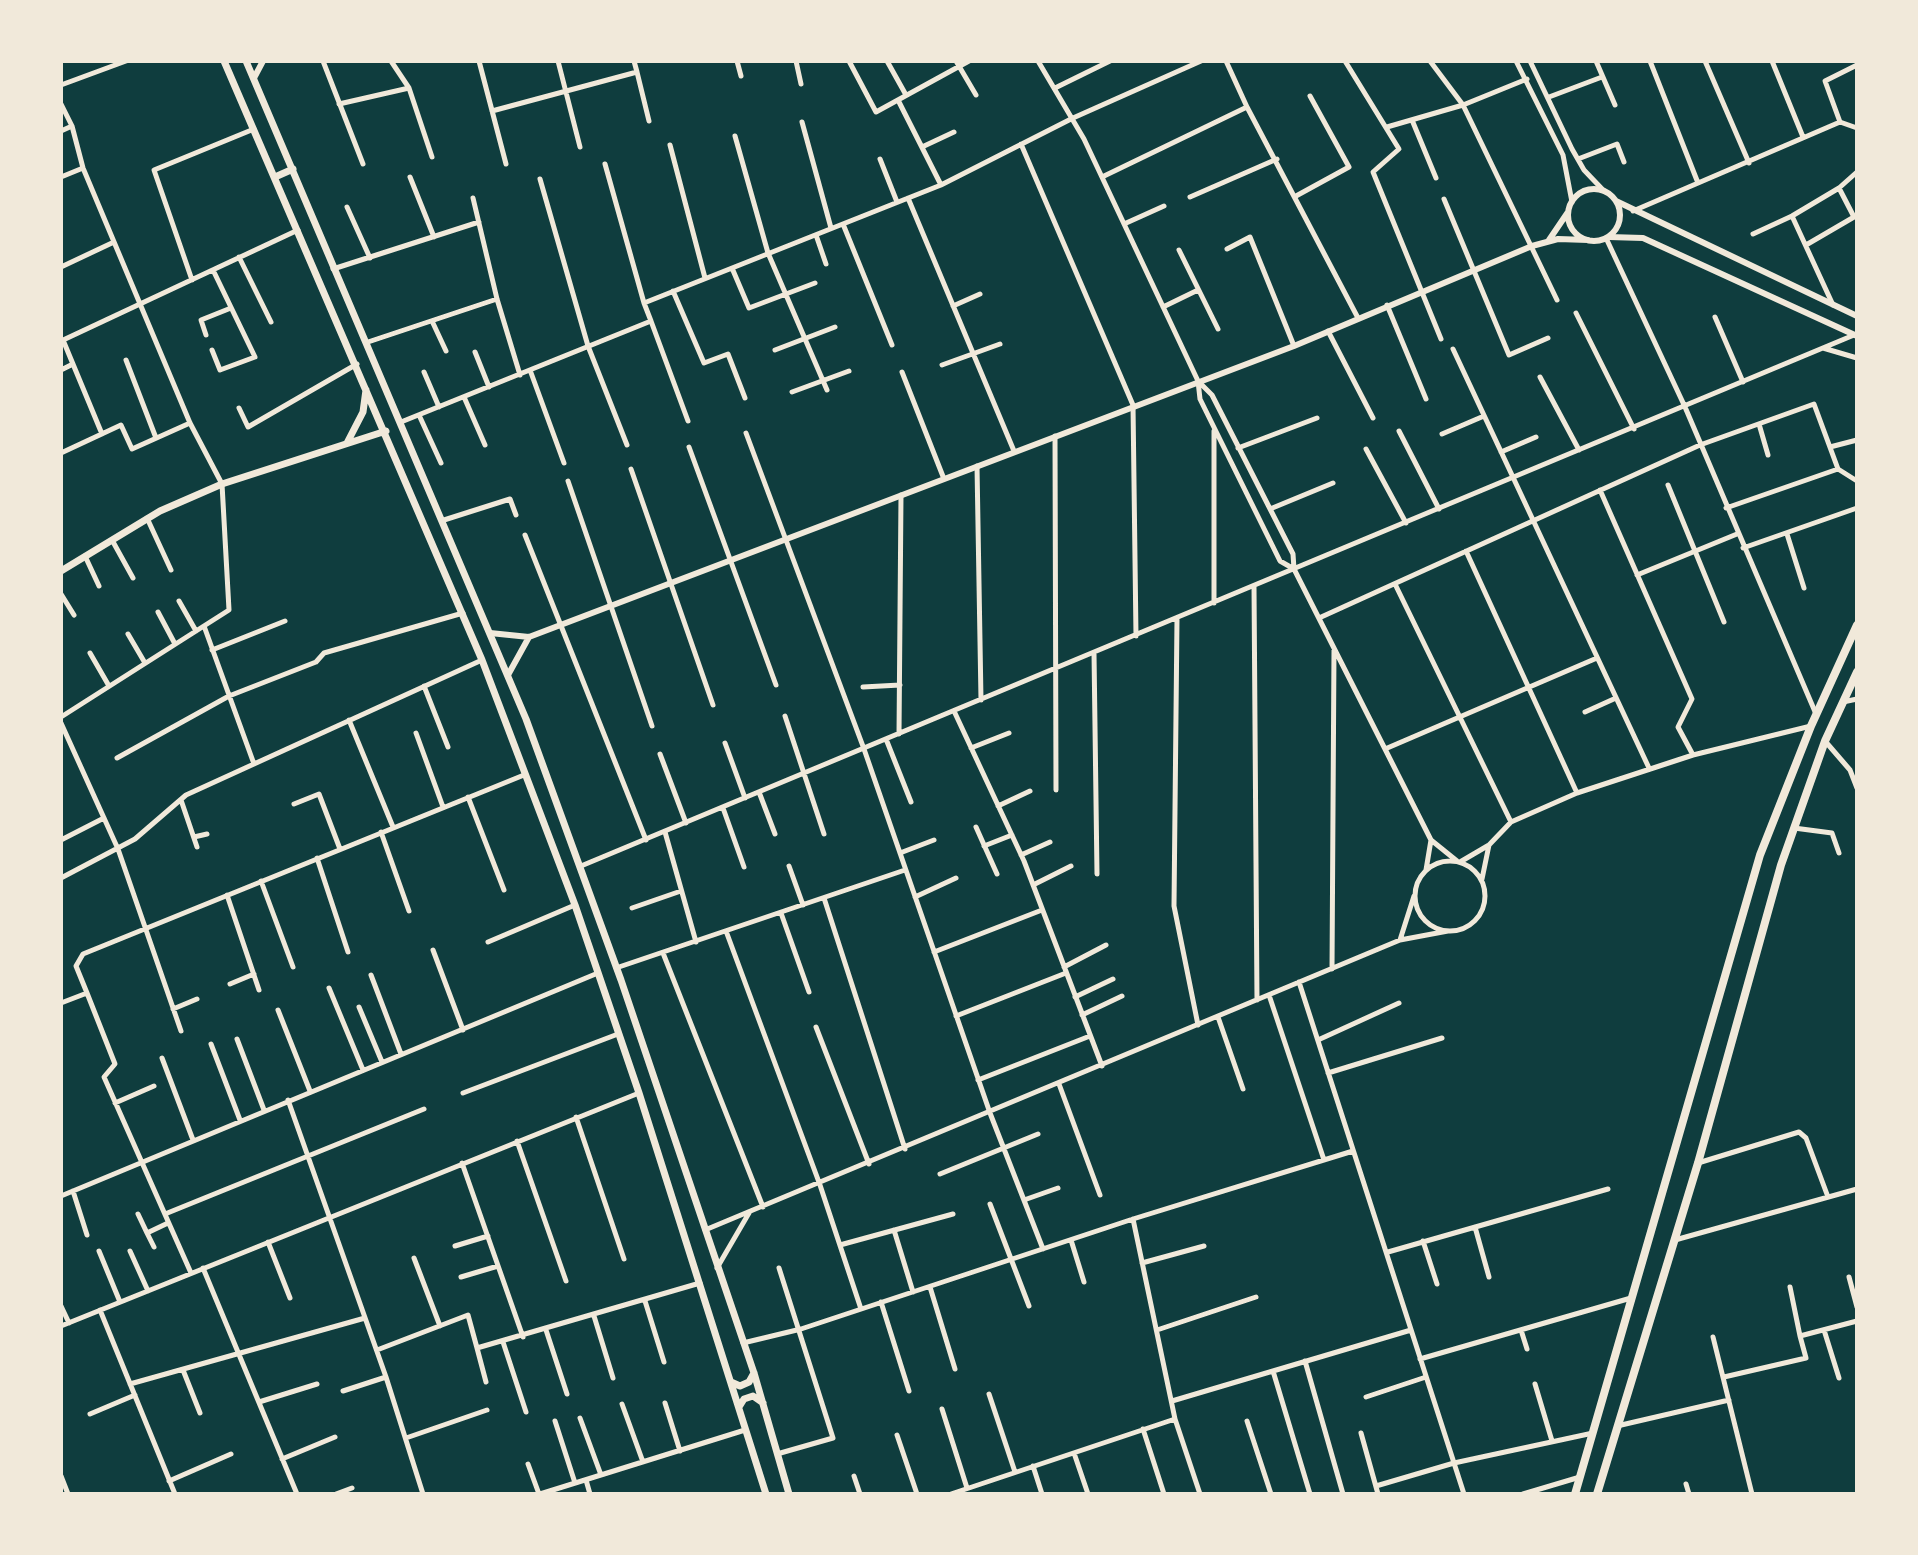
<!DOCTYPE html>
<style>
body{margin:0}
#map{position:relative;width:1918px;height:1555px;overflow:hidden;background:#0f3d3e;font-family:Poppins,sans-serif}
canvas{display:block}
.frame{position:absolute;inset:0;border:63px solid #f1e9da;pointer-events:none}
</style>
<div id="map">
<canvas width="1918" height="1555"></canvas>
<div class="frame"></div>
</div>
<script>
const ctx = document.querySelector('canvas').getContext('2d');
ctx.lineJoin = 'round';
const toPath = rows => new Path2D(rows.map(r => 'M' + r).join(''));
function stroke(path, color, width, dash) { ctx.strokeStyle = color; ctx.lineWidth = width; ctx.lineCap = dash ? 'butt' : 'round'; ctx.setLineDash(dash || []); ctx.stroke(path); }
stroke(toPath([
 [323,61,363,164],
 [391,61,409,88,432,157],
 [479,61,506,164],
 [558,61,580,147],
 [737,61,741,76],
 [796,61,801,84],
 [849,61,876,112,969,61],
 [887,61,906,95],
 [956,61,976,95],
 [1038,61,1084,139,1198,381,1212,395,1293,554,1294,569,1431,840,1457,861],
 [1226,61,1247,107],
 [1345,61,1399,149,1373,172,1441,339],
 [1430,61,1463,105,1557,300],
 [1516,61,1563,155,1572,202],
 [1530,61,1572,149,1584,170,1604,191],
 [1596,61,1615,105],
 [1650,61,1698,183],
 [1705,61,1749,163],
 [1772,61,1803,137],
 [637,72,649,121],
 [61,85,126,61],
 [1055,88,1110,61],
 [1549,97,1602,77],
 [898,100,941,185],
 [61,104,72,126,83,168,190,423,222,484,229,610,61,717],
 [339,104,409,88],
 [492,111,637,72,634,61],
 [1412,120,1436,178],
 [802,122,831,228],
 [1840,122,1825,81,1857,65],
 [1840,122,1857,128],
 [1387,127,1463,105,1527,79],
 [61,131,72,126],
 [735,136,768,253,827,390],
 [1021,144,1133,405,1136,636],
 [670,145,705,278],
 [922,147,954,132],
 [880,159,897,202],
 [1578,159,1617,144,1624,162],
 [605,164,644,303],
 [61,177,83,168],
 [410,177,434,237],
 [1102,177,1247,107,1358,318],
 [540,179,588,346,627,445],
 [1839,188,1857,172],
 [1296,196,1349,167,1310,96],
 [1190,197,1277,159],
 [473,198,497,299,520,375],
 [908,198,1014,451],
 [1444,199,1509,355,1548,338],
 [347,207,370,258],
 [1633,211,1840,122],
 [1792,216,1833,305],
 [843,224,892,345],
 [1124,224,1164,206],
 [1753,234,1792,216,1839,188,1854,217,1806,245],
 [816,235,826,264],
 [1606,238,1685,407,1816,714],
 [1227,249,1250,237,1294,346],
 [1179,250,1218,329],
 [239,257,271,322],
 [61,267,114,242],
 [732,268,749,308,815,283],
 [333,269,479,222],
 [192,280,154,170,254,129],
 [673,291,704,363,728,354,745,398],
 [1387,305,1426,399],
 [953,306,980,294],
 [1163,307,1198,290],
 [1576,313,1634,429],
 [1715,317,1743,382],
 [432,321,446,351],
 [651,321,688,421],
 [1328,331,1373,418],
 [206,335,201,320,231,308],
 [63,340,102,434],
 [61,341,298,230],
 [368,342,497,299],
 [1823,348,1857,358],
 [1453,349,1649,768],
 [212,350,220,370,255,357,213,270],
 [775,350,835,327],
 [475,352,489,387],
 [126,360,156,438],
 [942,365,1000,344],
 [61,370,73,364],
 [530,370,564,463],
 [424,372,439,407],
 [902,372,944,479],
 [1540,377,1579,450],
 [1198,381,1200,399,1280,561,1294,569],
 [792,392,849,371],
 [464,397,485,445],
 [239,408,248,427,357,364],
 [419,415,441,463],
 [401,422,651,321,644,303,941,185,1073,118,1201,61],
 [1759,424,1768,455],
 [1399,431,1439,509],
 [746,433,864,749,990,1113,1043,1249],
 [1442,434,1484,416],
 [1055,436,1056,790],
 [689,447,776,685],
 [1830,447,1857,440],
 [1238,448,1317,418],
 [1366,449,1406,523],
 [1501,452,1536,437],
 [61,453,121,425,132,449,190,423],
 [977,466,981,700],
 [631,469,713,705],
 [568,481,652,726],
 [1668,485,1724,622],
 [1600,490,1692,699,1678,727,1693,755],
 [1726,508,1838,469],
 [1270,509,1333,483],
 [147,518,171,570],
 [444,520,510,499,516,515],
 [1787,534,1804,588],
 [525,535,646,840],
 [112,540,133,578],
 [1743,548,1857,508],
 [1466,551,1577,793],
 [85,556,99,586],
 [1637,575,1737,534],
 [1395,584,1511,822],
 [1254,586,1257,1000],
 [61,594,74,615],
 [179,601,196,631],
 [1214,603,1214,431],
 [158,612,175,644],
 [1319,618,1700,445,1814,404,1838,469,1857,481],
 [1177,619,1174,906,1198,1025],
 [204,626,254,764],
 [128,634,145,663],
 [212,650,285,621],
 [90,653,109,686],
 [1094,653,1097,874],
 [424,686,448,747],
 [863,687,900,685],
 [1843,702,1857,699],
 [954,711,1024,861,1102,1066],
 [1585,712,1616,698],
 [785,716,824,834],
 [349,720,393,827],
 [61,723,118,849,181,1031],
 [416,733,443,807],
 [899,734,901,495],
 [886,739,911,802],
 [1825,741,1850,770,1857,788],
 [725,743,745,798],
 [971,748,1009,733],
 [1385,749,1597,658],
 [660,754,686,823],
 [117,758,229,696,316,662,324,653,463,613],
 [759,792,775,834],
 [468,797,504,890],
 [181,800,197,847],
 [294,804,319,794,340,849],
 [998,806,1030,791],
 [723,808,744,867],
 [976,827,997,874],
 [1794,828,1832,833,1839,853],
 [381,832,409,911],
 [665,832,696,942],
 [194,837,207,834],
 [61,840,104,818],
 [984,846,1012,835],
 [900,853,934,840],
 [1021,855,1050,842],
 [317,858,348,952],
 '1415 896a35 35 0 1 1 70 0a35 35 0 1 1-70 0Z',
 [1460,862,1489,845,1511,822,1577,793,1693,755,1811,726],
 [581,866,1854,335],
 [789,866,803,905],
 [1426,870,1431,840],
 [61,878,135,839,186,795,482,660],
 [1482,879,1489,845],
 [261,881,293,967],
 [1033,885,1071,866],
 [227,895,259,990],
 [915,897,956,878],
 [824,898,905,1149],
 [632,908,681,891],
 [781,913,809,992],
 [726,931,820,1185,861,1309],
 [1400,940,1414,896],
 [488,942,575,905],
 [433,950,463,1030],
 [934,952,1042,910],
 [663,953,763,1207],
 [1064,967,1106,945],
 [616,968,905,870],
 [1332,969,1334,650],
 [371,975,401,1054],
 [1299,982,1464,1494],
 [230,984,254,974],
 [329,988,363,1070],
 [87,993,115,1064,104,1077,191,1273],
 [1269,995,1324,1160],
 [1075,997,1113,979],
 [61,1003,87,993,76,966,83,954,524,775],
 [359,1007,382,1062],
 [173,1009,197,999],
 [278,1010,310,1091],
 [1082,1015,1122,996],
 [956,1016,1066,973],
 [1218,1017,1243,1089],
 [816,1027,869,1164],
 [237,1039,264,1110],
 [1318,1040,1399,1003],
 [211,1044,240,1120],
 [162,1058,193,1140],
 [1328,1073,1442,1038],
 [978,1080,1090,1036],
 [1059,1084,1100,1195],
 [463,1093,618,1034],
 [288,1100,386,1377,423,1494],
 [115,1103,154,1086],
 [576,1117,624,1259],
 [517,1141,566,1281],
 [462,1163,523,1337],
 [1698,1163,1799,1132,1806,1138,1828,1197],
 [940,1174,1038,1134],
 [73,1191,87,1235],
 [61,1196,598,973],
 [1024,1200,1058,1188],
 [990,1204,1029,1306],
 [138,1214,147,1233],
 [165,1214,424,1109],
 [1133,1219,1175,1419,1200,1494],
 [1475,1227,1489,1277],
 [705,1230,1400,940,1448,931],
 [894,1230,913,1292],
 [1071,1240,1084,1282],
 [1675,1240,1857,1189],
 [1423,1241,1437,1284],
 [268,1242,290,1298],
 [840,1245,953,1214],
 [455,1246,488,1236],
 [154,1247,147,1233,168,1223],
 [99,1251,120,1302],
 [130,1251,148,1291],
 [1388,1252,1608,1189],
 [414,1258,440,1326],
 [1142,1263,1204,1246],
 [203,1268,297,1494],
 [717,1268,749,1213],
 [461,1277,498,1266],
 [1849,1277,1857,1307],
 [930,1287,955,1369],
 [1790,1287,1800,1336],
 [645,1301,664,1362],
 [881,1302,909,1391],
 [61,1306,69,1323],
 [100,1310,175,1494],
 [594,1316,613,1378],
 [61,1326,639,1093],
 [546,1330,567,1394],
 [1157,1330,1256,1297],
 [1521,1330,1527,1349],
 [1824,1330,1839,1378],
 [1713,1337,1752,1494],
 [503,1342,526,1412],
 [743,1343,801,1329,1133,1219,1353,1151],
 [477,1348,486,1382],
 [377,1350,468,1315,477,1348,700,1283],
 [1420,1359,1631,1298],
 [1305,1361,1343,1494],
 [183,1370,200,1413],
 [1273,1371,1310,1494],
 [1724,1377,1806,1358,1800,1336,1857,1321],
 [130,1384,365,1318],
 [1535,1384,1552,1441],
 [343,1391,386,1377],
 [989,1394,1015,1472],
 [1366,1397,1426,1377],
 [1172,1401,1411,1330],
 [259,1402,317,1384],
 [665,1403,680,1451],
 [622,1404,643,1462],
 [942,1409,967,1488],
 [90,1414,135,1395],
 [580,1418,601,1475],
 [555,1421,575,1483],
 [1247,1421,1271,1494],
 [1617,1426,1729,1400],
 [1143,1429,1164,1494],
 [1361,1433,1378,1494],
 [897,1435,917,1494],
 [406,1438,487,1410],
 [1074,1453,1088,1494],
 [777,1454,833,1438,779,1268],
 [282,1459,335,1437],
 [528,1464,539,1494],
 [1033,1466,1042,1494],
 [61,1476,68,1494],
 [854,1476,860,1494],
 [586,1480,590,1494],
 [169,1481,231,1454],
 [1686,1484,1689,1494],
 [1376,1486,1454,1463,1593,1433],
 [336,1494,352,1488],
 [540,1494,745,1430],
 [951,1494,1175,1419],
 [1523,1494,1580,1477]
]), '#f1e9da', 5);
stroke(toPath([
 [254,78,263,61],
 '1568 215a26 26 0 1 1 52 0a26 26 0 1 1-52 0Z',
 [1616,201,1857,316],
 [1609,237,1643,238,1857,336],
 [1549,240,1568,212],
 [490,633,529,637,1294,346,1532,246,1558,239,1588,240],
 [508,675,529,637]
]), '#f1e9da', 6);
stroke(toPath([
 [224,61,482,660,575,905,639,1093,766,1494],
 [246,61,526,719,621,980,754,1373,789,1494],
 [275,177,293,169],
 [347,443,363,412,366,390],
 [61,571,160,511,222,484,386,431],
 [731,1382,740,1386,749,1382,754,1373],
 [739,1407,744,1399,753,1396,763,1403]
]), '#f1e9da', 7);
stroke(toPath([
 [1575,1494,1760,855,1811,726,1857,625],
 [1597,1494,1698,1163,1781,865,1825,741,1857,672]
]), '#f1e9da', 8);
</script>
